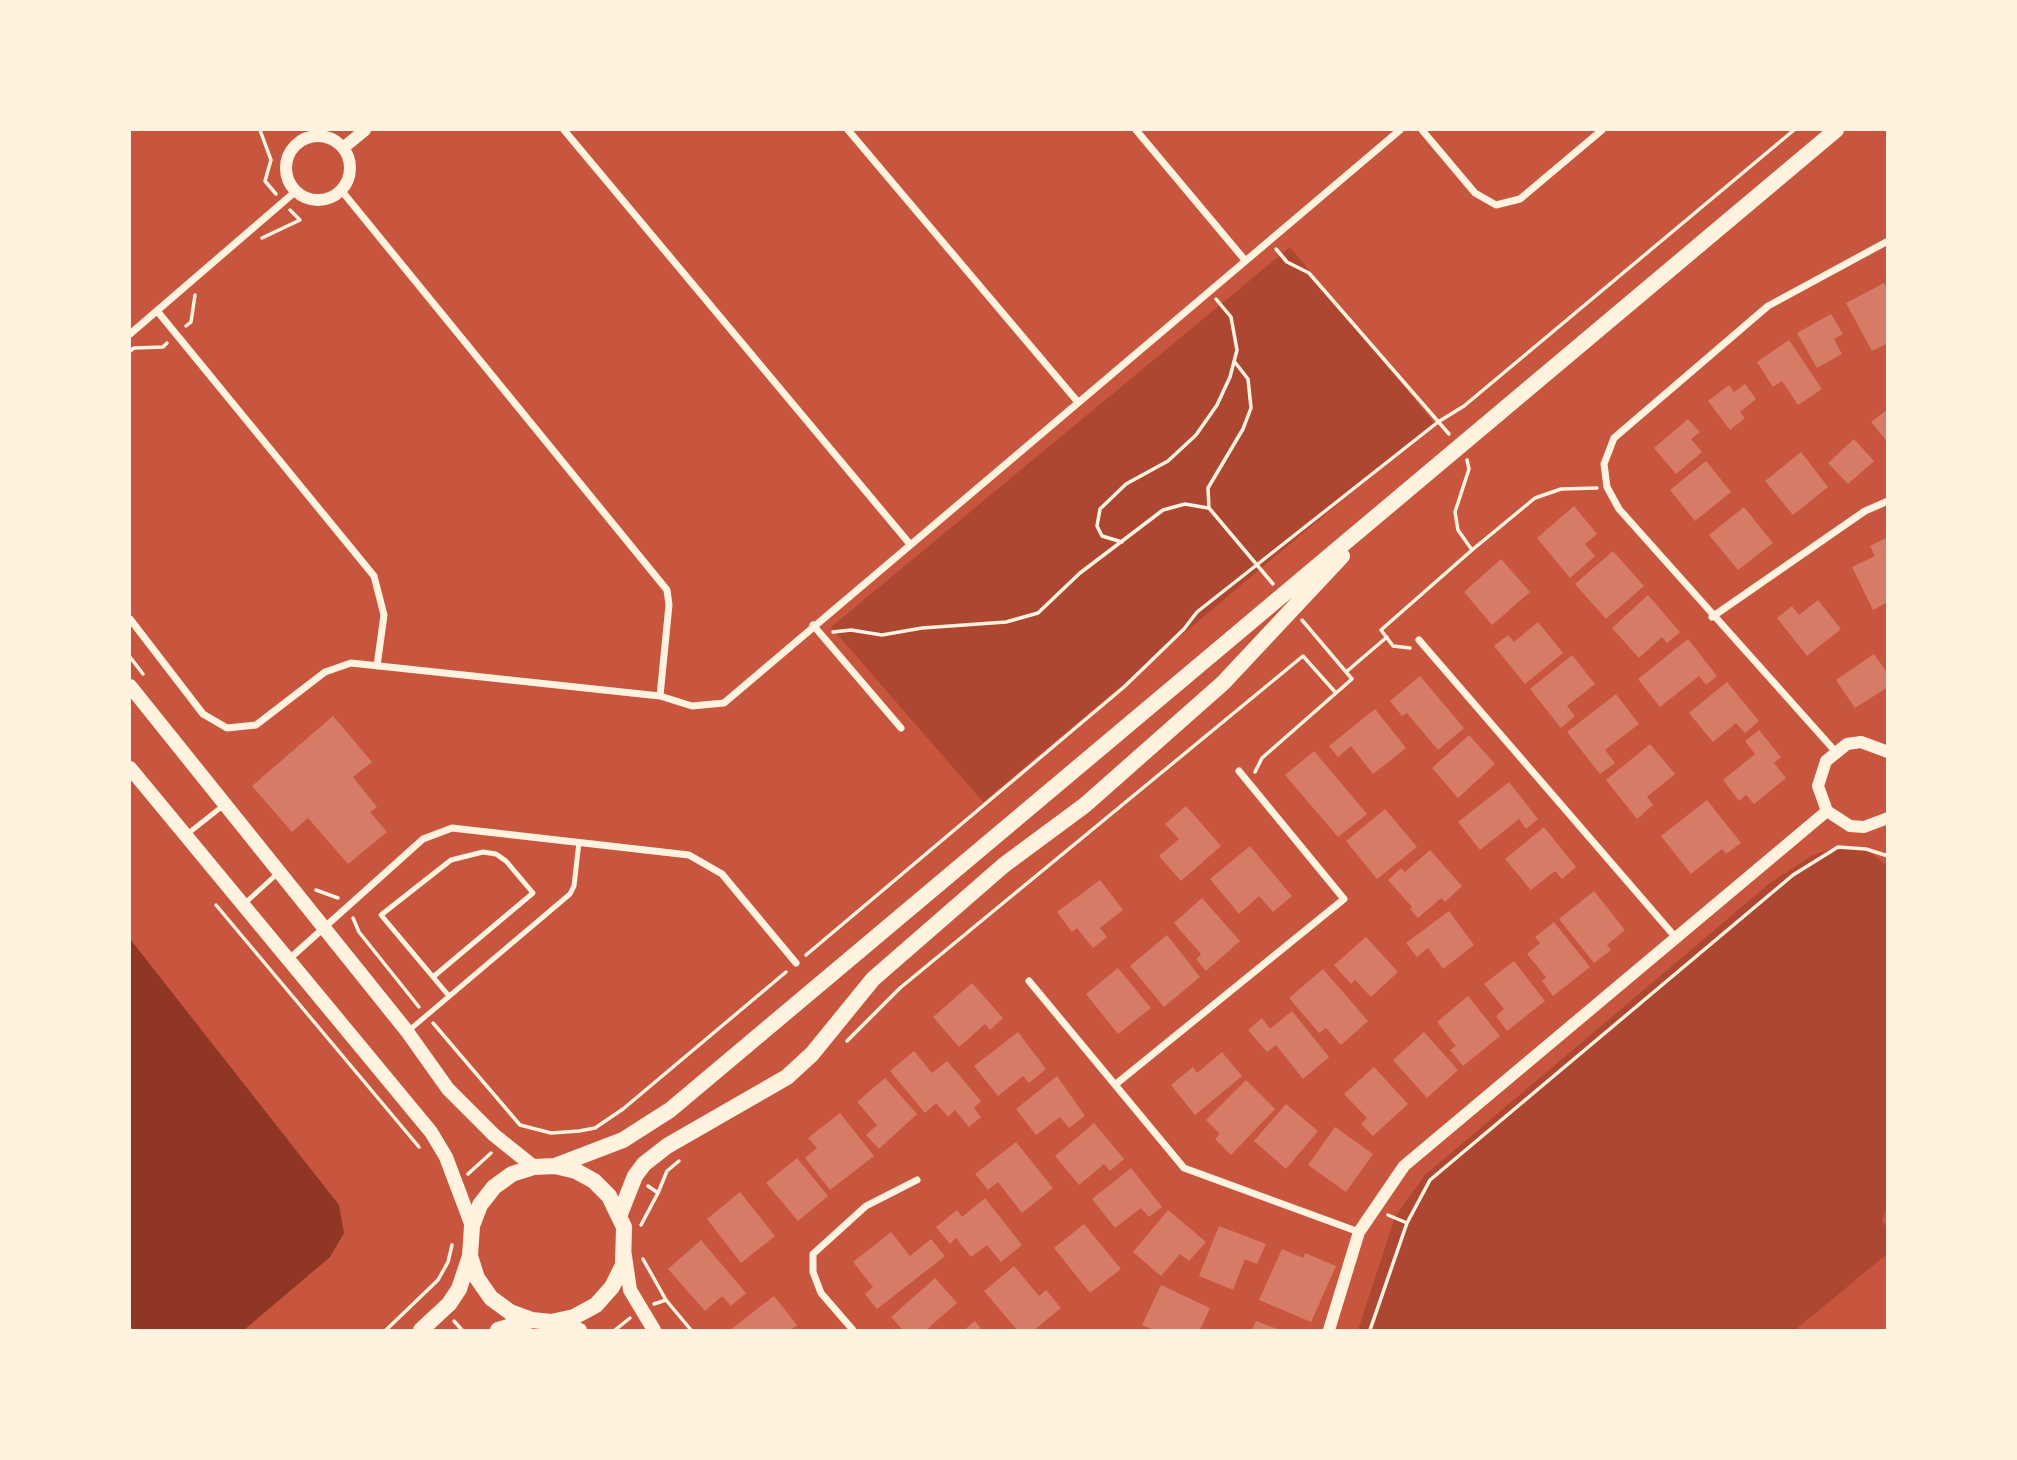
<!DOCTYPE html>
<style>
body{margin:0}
#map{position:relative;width:2017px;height:1460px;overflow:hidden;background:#c8553d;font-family:Karla,sans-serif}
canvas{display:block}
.frame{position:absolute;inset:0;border:131px solid #fff3e0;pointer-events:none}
</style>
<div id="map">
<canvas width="2017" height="1460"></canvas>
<div class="frame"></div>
</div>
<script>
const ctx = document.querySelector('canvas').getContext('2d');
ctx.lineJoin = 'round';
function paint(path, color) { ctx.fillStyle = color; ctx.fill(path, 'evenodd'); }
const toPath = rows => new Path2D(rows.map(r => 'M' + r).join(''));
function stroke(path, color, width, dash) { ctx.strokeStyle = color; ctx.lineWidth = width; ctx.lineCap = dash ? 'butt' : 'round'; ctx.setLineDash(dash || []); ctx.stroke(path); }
paint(toPath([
 [1290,247,1434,423,983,802,831,627],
 [1838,847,1866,849,1887,866,1888,1202,1882,1221,1887,1228,1887,1254,1795,1330,1358,1330,1395,1217,1425,1175,1770,883,1813,855]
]), '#ae4732');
paint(toPath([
 [130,939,339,1205,344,1233,330,1257,244,1330,133,1330,130,1325]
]), '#8f3625');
paint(toPath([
 [1884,283,1888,289,1888,343,1872,351,1846,303],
 [1831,314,1843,334,1834,339,1842,354,1817,368,1797,333],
 [1789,340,1822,389,1798,405,1782,381,1773,387,1757,362],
 [1745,384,1756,399,1740,412,1745,418,1730,430,1708,401,1729,385,1734,392],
 [1888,409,1888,443,1871,422],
 [1688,419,1700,432,1691,439,1702,452,1676,474,1654,448],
 [1854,439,1874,461,1848,484,1828,463],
 [1801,452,1828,487,1793,515,1765,481],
 [1706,461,1731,492,1695,521,1670,490],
 [1574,506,1597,534,1585,544,1595,556,1570,578,1537,538],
 [1744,507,1773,543,1738,570,1709,535],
 [1886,538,1888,602,1873,610,1852,567,1875,556,1870,546],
 [1613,551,1644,586,1606,619,1575,584],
 [1501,559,1530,592,1492,625,1464,592],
 [1648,595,1680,632,1667,643,1662,637,1639,658,1612,628],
 [1818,600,1841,629,1807,656,1777,618,1792,606,1799,615],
 [1538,622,1563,653,1525,684,1494,646,1508,635,1514,642],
 [1688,639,1717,676,1706,685,1699,676,1660,707,1638,679],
 [1874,654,1888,674,1888,687,1855,708,1836,680],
 [1572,655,1595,684,1567,706,1575,716,1561,728,1530,689],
 [1420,676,1464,728,1438,750,1407,713,1402,716,1390,701],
 [1727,682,1759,721,1745,733,1736,723,1713,742,1689,713],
 [1616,694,1639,724,1605,750,1615,763,1600,774,1567,732],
 [1375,709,1406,748,1373,774,1351,746,1338,757,1329,746],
 [333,716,372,762,353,777,377,807,370,812,387,832,348,864,308,818,292,832,252,786],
 [1759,730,1781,757,1774,763,1786,778,1754,804,1746,795,1739,801,1723,780,1755,754,1745,741],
 [1469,735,1495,764,1458,798,1432,768],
 [1650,744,1675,774,1647,797,1653,805,1637,819,1606,780],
 [1314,751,1367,814,1338,837,1285,775],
 [1509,782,1538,819,1526,829,1519,819,1480,850,1458,822],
 [1707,800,1741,843,1726,854,1722,849,1691,874,1661,836],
 [1186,806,1221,846,1181,881,1159,856,1179,839,1165,824],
 [1385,809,1417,847,1377,879,1346,841],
 [1544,827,1576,867,1562,879,1555,871,1531,890,1505,859],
 [1250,846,1292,896,1273,912,1259,896,1239,914,1210,879],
 [1430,850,1462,886,1445,902,1441,898,1418,918,1410,909,1412,907,1388,880,1401,868,1405,872],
 [1100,880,1123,910,1100,928,1107,937,1093,948,1077,928,1072,932,1057,912],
 [1594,891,1625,930,1607,945,1611,950,1594,963,1559,919],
 [1202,898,1240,941,1206,971,1196,959,1201,954,1174,923],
 [1449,911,1474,945,1443,969,1428,948,1417,957,1406,943],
 [1554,922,1590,967,1553,996,1542,981,1546,977,1527,954,1540,943,1535,937],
 [1167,935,1200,977,1164,1007,1130,966],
 [1366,937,1398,972,1371,997,1355,980,1351,984,1334,965],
 [1514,961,1545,1001,1507,1031,1496,1016,1504,1009,1484,984],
 [1118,968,1151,1008,1118,1034,1086,994],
 [1323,969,1368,1021,1341,1045,1326,1028,1319,1033,1289,998],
 [972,983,1003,1018,990,1030,985,1024,959,1047,933,1017],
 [1468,996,1500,1036,1463,1066,1450,1050,1456,1046,1437,1022],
 [1292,1011,1329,1057,1303,1079,1276,1045,1267,1052,1248,1030,1262,1018,1270,1029],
 [1018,1032,1046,1069,1029,1083,1023,1076,998,1096,974,1066],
 [1424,1032,1458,1070,1427,1098,1393,1060],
 [914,1051,932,1073,947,1061,981,1101,974,1108,981,1117,969,1127,955,1110,948,1117,936,1103,925,1113,890,1071],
 [1222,1052,1242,1076,1195,1115,1171,1085,1193,1067,1197,1073],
 [1374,1067,1408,1104,1373,1136,1361,1124,1367,1118,1344,1094],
 [1057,1076,1085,1116,1069,1128,1060,1117,1036,1135,1016,1109],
 [885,1078,917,1114,879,1149,866,1135,877,1125,857,1102],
 [1246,1080,1275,1109,1231,1155,1215,1139,1220,1134,1206,1120],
 [1286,1104,1318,1131,1286,1169,1254,1141],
 [840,1113,874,1156,830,1190,805,1158,817,1148,808,1138],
 [1094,1123,1124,1159,1110,1171,1104,1164,1079,1185,1055,1156],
 [1335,1127,1373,1154,1346,1192,1308,1165],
 [1016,1142,1053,1188,1022,1213,998,1182,988,1190,975,1174],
 [797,1158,828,1196,798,1221,766,1183],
 [1131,1168,1162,1207,1149,1217,1141,1208,1115,1228,1092,1199],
 [740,1192,775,1236,741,1263,707,1219],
 [985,1198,1022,1245,1001,1262,987,1245,971,1257,956,1238,950,1244,936,1227,957,1210,962,1217],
 [1168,1210,1206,1242,1189,1261,1180,1254,1161,1276,1133,1252],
 [1084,1224,1121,1269,1090,1293,1054,1248],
 [1219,1226,1266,1244,1257,1264,1245,1259,1233,1290,1199,1276],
 [891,1232,910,1256,931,1239,945,1256,877,1309,865,1294,873,1287,853,1262],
 [701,1240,746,1293,731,1306,722,1296,705,1311,668,1269],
 [1282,1249,1303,1258,1305,1253,1336,1266,1311,1322,1259,1300],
 [1014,1266,1039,1296,1046,1290,1061,1308,1034,1330,1017,1330,984,1291],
 [935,1278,957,1303,926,1330,903,1330,891,1317],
 [1161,1285,1210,1308,1200,1330,1154,1330,1142,1325],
 [774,1296,797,1325,791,1330,730,1330],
 [975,1321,982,1330,964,1330],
 [1256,1321,1280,1330,1252,1330]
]), '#d67c66');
stroke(toPath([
 [260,130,271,160,265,181,276,194],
 [262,238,300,220,290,210],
 [1276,249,1287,262,1309,273,1449,434],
 [186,326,191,322,195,295],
 [130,351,134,348,163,347,167,343],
 [1234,361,1248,379,1251,408,1243,429,1208,488,1209,508,1273,584],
 [1122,542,1102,536,1097,526,1100,509,1126,484,1168,461,1196,435,1217,405,1230,377,1237,350,1231,317,1216,299],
 [1472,550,1535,498,1561,489,1597,488],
 [833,632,851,630,882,635,922,628,1006,622,1038,613,1080,573,1163,510,1185,504,1208,508],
 [1410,648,1393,646,1381,630,1472,550,1458,530,1455,512,1469,469,1467,460],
 [130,657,143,674],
 [1346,672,1387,637],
 [1255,772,1262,758,1352,679,1302,620],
 [316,890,338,898],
 [216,905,419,1147],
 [353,918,359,932,419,1007],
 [806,955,1124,687,1184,629,1197,612,1438,422,1464,406,1794,130],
 [433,1023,520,1125,551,1133,579,1131,595,1128,623,1109,786,972],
 [847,1041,900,988,1303,656,1336,693],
 [468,1174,491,1153],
 [658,1193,667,1171,679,1161],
 [1407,1223,1430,1180,1793,875,1838,847,1866,849,1888,856],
 [641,1225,658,1193,648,1186],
 [643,1259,666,1300,654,1304],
 [666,1300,691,1330],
 [454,1321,462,1330],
 [386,1330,438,1280,448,1262,452,1245],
 [615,1330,630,1318],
 [1370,1330,1407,1223,1388,1215]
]), '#fff3e0', 3.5);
stroke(toPath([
 [186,835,224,805],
 [244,904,278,873],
 [433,977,533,893,506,861,496,854,483,852,451,860,381,915,449,996],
 [407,1032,570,894,574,886,579,842]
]), '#fff3e0', 5);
stroke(toPath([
 [564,130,909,543],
 [848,130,1077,401],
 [1136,130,1244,259],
 [1422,130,1475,193,1496,205,1520,199,1602,130],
 [341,190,667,590,669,605,660,696],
 [158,312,374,576,384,615,377,666],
 [130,334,296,191],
 [1712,617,1865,511,1888,501],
 [130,619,203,714,227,728,256,725,325,672,351,663,660,696,692,706,724,703,1400,130],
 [813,625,901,728],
 [1419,640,1677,939],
 [1835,751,1619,509,1607,487,1604,464,1614,438,1768,306,1888,241],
 [288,960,423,839,452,828,689,855,722,874,796,963],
 [1029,981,1184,1168,1359,1232],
 [1116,1084,1344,899,1239,771],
 [853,1330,821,1293,813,1272,813,1254,866,1206,917,1180]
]), '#fff3e0', 7);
stroke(toPath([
 '286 168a32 32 0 1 1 64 0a32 32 0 1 1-64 0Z',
 [343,148,365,130],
 [1888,752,1861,742,1847,744,1826,761,1818,786,1827,811,1850,826,1864,827,1888,818],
 [1329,1330,1359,1232,1404,1166,1827,811]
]), '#fff3e0', 12);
stroke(toPath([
 [130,686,406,1030,448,1089,494,1135,534,1167],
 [130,768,431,1132,446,1157,472,1226],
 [625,1256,630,1290,654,1330],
 [551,1322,580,1330]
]), '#fff3e0', 14);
stroke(toPath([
 [555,1166,623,1140,670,1110,1836,130],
 [620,1214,635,1176,644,1164,667,1146,787,1077,812,1054,873,979,1004,865,1085,805,1223,683,1342,556],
 [421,1330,449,1304,459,1289,470,1256],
 [498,1330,532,1320,551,1322,574,1317,596,1305,612,1287,623,1265,624,1227,609,1196,594,1181,576,1171,555,1166,534,1167,512,1174,494,1187,480,1205,472,1226,470,1256,477,1278,491,1298,510,1312,532,1320]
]), '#fff3e0', 16);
</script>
